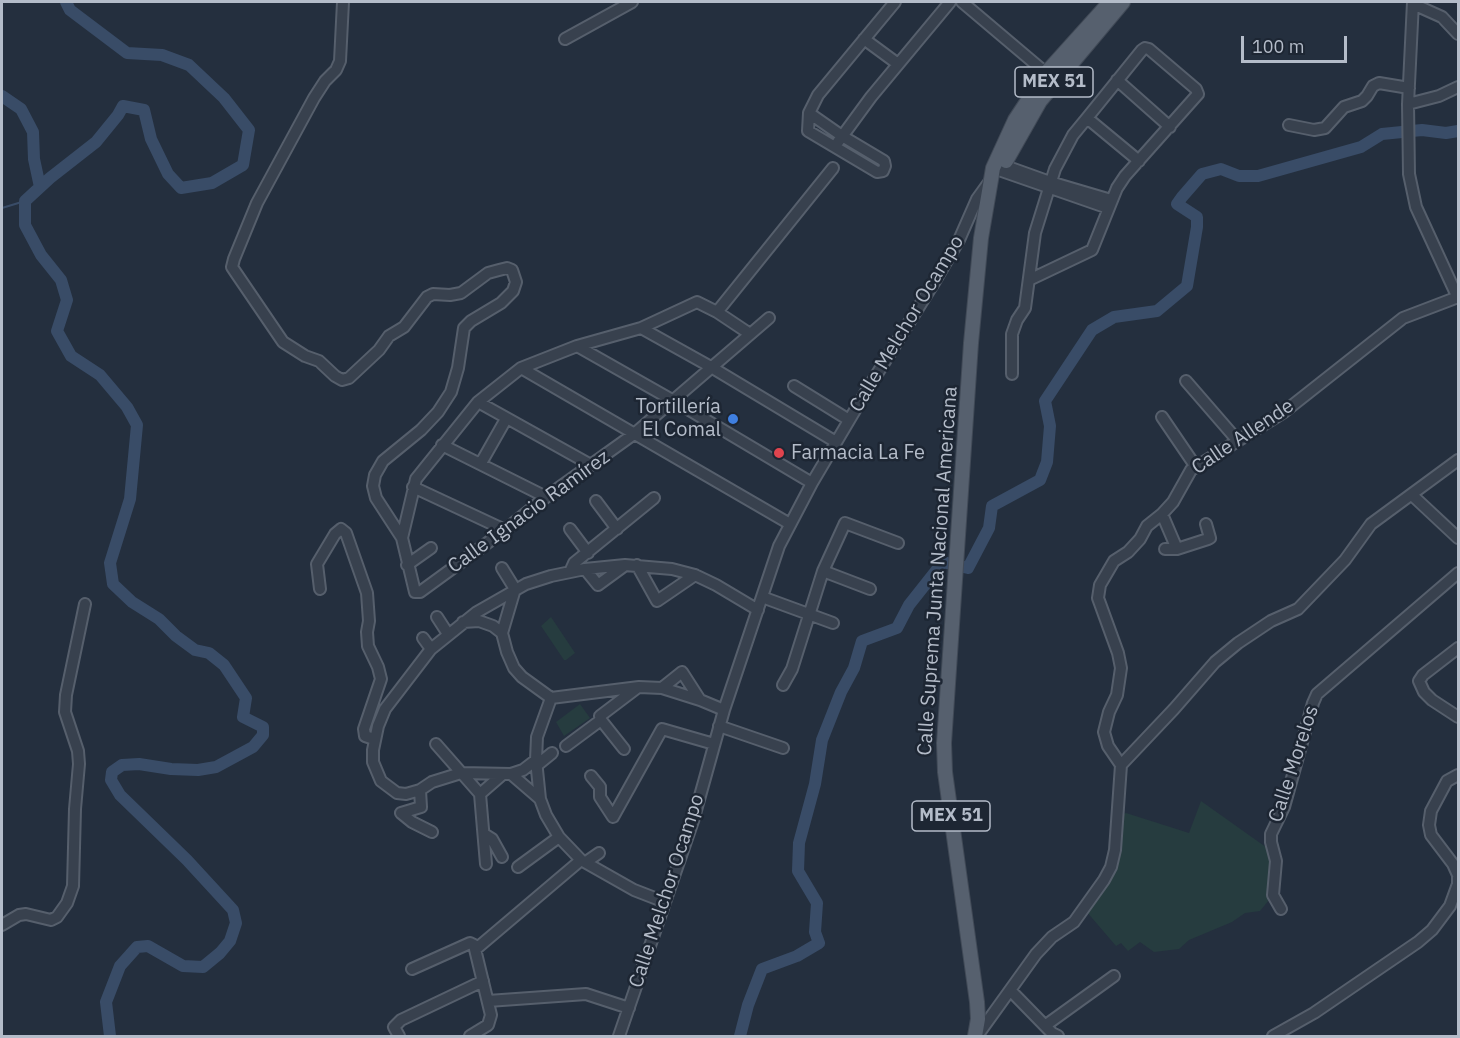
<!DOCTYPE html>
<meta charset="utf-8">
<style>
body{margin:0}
#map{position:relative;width:1460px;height:1038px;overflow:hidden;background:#242f3e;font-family:"IBM Plex Sans",sans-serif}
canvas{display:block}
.frame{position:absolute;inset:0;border:3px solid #b4bcc9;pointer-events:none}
.scale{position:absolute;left:1241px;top:36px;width:106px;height:27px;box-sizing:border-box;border:3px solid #b4bcc9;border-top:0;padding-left:8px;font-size:18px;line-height:21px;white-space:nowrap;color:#b4bcc9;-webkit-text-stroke:4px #1d2633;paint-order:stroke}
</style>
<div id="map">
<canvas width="1460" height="1038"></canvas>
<div class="frame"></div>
<div class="scale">100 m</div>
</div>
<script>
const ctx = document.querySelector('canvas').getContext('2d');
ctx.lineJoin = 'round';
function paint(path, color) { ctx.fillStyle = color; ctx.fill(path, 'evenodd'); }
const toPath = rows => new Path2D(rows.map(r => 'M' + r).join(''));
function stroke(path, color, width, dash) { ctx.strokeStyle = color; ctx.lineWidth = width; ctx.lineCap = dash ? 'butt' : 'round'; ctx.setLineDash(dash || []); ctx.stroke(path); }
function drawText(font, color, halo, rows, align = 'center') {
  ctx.font = font + ' "IBM Plex Sans",sans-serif'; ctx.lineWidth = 5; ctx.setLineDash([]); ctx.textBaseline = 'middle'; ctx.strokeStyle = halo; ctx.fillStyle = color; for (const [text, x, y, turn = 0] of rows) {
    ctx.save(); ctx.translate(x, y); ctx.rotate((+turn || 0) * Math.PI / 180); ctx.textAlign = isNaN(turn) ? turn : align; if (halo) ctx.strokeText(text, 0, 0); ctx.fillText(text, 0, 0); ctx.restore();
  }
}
paint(toPath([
 [551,617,575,653,566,660,564,660,541,626],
 [580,704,590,718,564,736,556,722],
 [1201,801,1270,850,1273,861,1269,900,1260,911,1245,913,1232,922,1189,940,1179,949,1154,952,1140,942,1128,951,1121,943,1116,946,1086,911,1106,882,1120,815,1126,813,1189,833]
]), '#263c3f');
stroke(toPath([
 [2,208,25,201]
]), '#394c67', 2);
stroke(toPath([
 [66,2,70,10,127,53,162,55,189,65,224,98,249,130,243,165,212,183,181,188,168,174,151,139,144,110,123,106,118,115,96,142,50,178,25,201,25,225,41,255,61,280,67,300,57,331,71,356,100,375,127,407,137,425,130,499,110,563,113,584,132,602,159,619,176,636,195,650,209,653,224,665,246,698,243,717,263,727,263,735,253,747,216,767,198,770,171,769,139,764,122,765,112,772,111,780,120,795,187,860,233,910,236,923,230,941,220,953,203,967,183,966,148,946,137,947,120,966,106,1002,110,1036],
 [2,96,21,109,33,132,34,159,40,187],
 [740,1036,748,1005,762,969,797,956,819,943,815,932,817,903,798,871,799,843,815,784,822,740,841,692,854,668,862,641,897,628,909,605,943,562,968,568,989,528,992,506,1040,480,1047,462,1050,426,1045,401,1092,330,1114,317,1157,311,1187,286,1197,227,1197,217,1177,204,1182,197,1202,174,1221,169,1239,176,1258,176,1361,147,1382,134,1422,130,1446,133,1458,131]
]), '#394c67', 12);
const minor = toPath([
 [343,2,340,61,336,70,325,81,314,98,257,203,234,259,232,267,236,273,283,342,305,356,319,361,335,376,342,380,349,378,379,350,389,336,404,327,427,297,433,294,450,295,461,293,488,273,499,270,507,268,512,270,516,282,513,291,501,303,471,321,464,328,458,368,451,392,438,412,421,430,383,461,375,475,373,486,376,498,402,538],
 [962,2,1046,73],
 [1413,2,1408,104,1409,174,1416,207,1458,298],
 [1413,4,1442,17,1458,34],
 [565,39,632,2],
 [864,39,898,64],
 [1117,80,1170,127],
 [1408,104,1439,96,1458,87],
 [809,113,842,136,884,161,885,166,883,171,877,172,808,131,809,113,818,95,895,2],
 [1087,118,1139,161],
 [1289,125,1314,130,1325,128,1344,107,1362,101,1367,96,1373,86,1379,83,1409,88],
 [838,142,871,97,950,2],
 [997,163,1050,182,1111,200],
 [993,168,1108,208],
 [717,312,833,168],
 [641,328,711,367,836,442],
 [750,334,717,312,697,302,641,328,577,346,521,368,478,402,416,479,402,538,415,592,420,592,505,530,546,497,634,434,769,318],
 [577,346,674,401,812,483],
 [521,368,790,524],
 [1012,374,1012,334,1017,320,1025,308,1035,233,1055,169,1073,135,1087,118,1142,50,1145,48,1149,49,1196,89,1198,94,1125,176,1117,188,1092,250,1029,280],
 [1186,381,1238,441],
 [794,386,849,420],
 [478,402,591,465],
 [1162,417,1196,467],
 [442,445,546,497],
 [481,463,506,419],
 [413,487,505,530],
 [1412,495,1458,538],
 [596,501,617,529],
 [1162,514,1177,549],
 [570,529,588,553],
 [1165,549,1177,549,1208,539,1210,538,1206,524],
 [407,565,431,548],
 [637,565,657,601,695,575],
 [502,568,515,589],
 [585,569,598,585,624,566],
 [823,571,870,589],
 [570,572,574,563,654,498],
 [320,589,317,564,335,534,341,529,346,533,367,593,369,621,367,632,368,646,378,667,381,679,364,729,365,736,374,739],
 [515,589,502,633,507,652,514,668,522,677,551,698,639,687,662,688,700,700,724,710],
 [762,597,833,623],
 [437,617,448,634],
 [463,622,479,621,493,626,502,633],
 [423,638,431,649],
 [1458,648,1423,675,1419,681,1424,692,1432,700,1458,717],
 [783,685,792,669,823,571,845,523,898,543],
 [662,688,682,672,700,700],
 [551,698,537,737,536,760,540,799,546,815,559,837,581,860,634,890,665,902],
 [719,726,783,748],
 [436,744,480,794,486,864],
 [566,746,601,720],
 [624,749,601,720,600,716,637,688],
 [536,760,523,770,511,774,461,773,432,782,420,790,406,794,397,793,381,781,373,762,373,750,378,726,385,709,431,649,477,612,526,584,551,576,585,569,625,565,672,569,695,575,716,585,758,610],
 [1121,765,1108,746,1104,732,1109,712,1117,695,1121,668,1118,653,1098,598,1100,585,1114,561,1128,552,1140,539,1147,526,1162,514,1173,502,1191,470,1284,412,1403,318,1458,297],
 [536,766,552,753],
 [511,774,540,799],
 [591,776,600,787,600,797,613,817,662,729,714,744],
 [480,794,503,774],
 [401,813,421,807,420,790],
 [401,813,412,822,432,832],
 [484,834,492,839,502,857],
 [586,862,599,853],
 [518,867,559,837],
 [1281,909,1273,895,1276,861,1271,842,1271,834,1284,807,1313,703,1317,694,1458,573],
 [2,925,19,915,26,914,51,920,57,917,67,903,73,886,75,809,79,764,78,751,65,712,66,695,85,604],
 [476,949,581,860],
 [412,969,470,943,474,945,491,1015,488,1025,470,1036],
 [1011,991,1052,1033,1058,1036],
 [488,1001,586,994,629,1008],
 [1046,1025,1114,976],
 [399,1036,394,1027,401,1020,483,981],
 [619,1036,693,821,724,710,779,546,812,483,867,390,935,281,959,240,977,199,990,181],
 [977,1036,1036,954,1052,937,1074,922,1104,880,1111,867,1115,850,1121,765,1174,709,1215,662,1238,643,1271,621,1298,609,1345,560,1371,524,1458,460],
 [1273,1036,1314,1013,1418,942,1432,930,1450,906,1458,884,1458,875,1453,864,1431,835,1429,825,1431,811,1447,781,1458,775]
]);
const major = toPath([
 [1006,161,1040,101,1123,2],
 [975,1036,978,1019,977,1002,945,772,944,743,971,343,981,238,993,168,1015,120,1046,73,1110,2]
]);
stroke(minor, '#565f6c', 14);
stroke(major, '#414a57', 16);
stroke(minor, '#38414e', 10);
stroke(major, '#56606e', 14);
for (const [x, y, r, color] of [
 [733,419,6,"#3f7fe0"],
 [779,453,6,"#e0444e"]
]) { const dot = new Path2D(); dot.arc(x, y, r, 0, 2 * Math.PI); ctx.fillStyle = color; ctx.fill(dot); stroke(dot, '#1d2633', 2); }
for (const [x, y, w] of [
 [1054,82,78],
 [951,816,78]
]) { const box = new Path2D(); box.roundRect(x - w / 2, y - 15, w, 30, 4.5); ctx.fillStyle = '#1d2633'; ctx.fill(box); stroke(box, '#b4bcc9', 1.5); }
drawText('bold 18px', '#b4bcc9', null, [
 ["MEX 51",1054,82],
 ["MEX 51",951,816]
]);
drawText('20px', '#b4bcc9', '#1d2633', [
 ["Calle Melchor Ocampo",907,324,-59],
 ["Calle Allende",1243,437,-34],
 ["Calle Ignacio Ramírez",529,512,-36],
 ["Calle Suprema Junta Nacional Americana",938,571,-86],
 ["Calle Morelos",1294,764,-72],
 ["Calle Melchor Ocampo",667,891,-72]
]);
drawText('20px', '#b4bcc9', '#1d2633', [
 ["Tortillería",721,407],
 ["El Comal",721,430],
 ["Farmacia La Fe",791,453,"left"]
], 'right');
</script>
